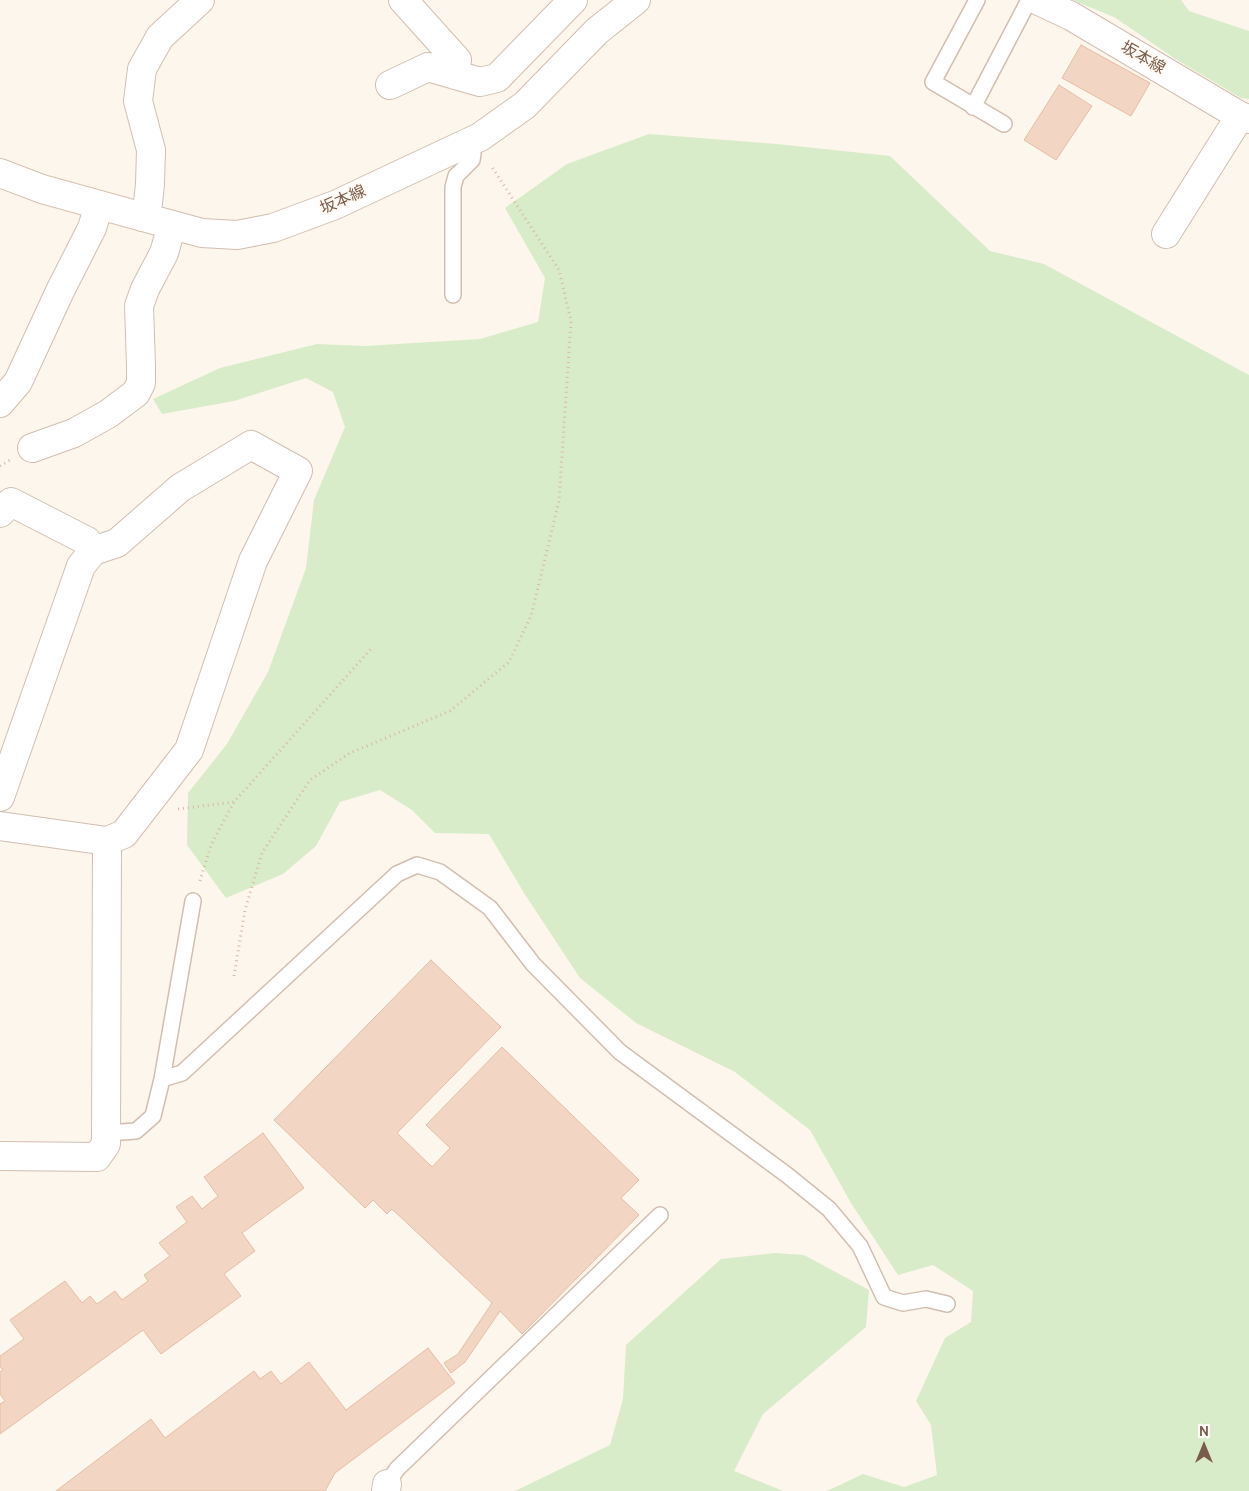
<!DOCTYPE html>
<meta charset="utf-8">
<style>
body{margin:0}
#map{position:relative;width:1249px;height:1491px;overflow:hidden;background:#fdf6ec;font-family:Cabin,sans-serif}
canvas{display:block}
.north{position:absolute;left:1179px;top:1421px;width:50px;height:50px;-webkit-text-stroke:4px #fffaf3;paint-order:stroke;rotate:0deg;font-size:14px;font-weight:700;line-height:20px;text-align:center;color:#7a5c4d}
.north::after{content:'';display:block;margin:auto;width:18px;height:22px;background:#7a5c4d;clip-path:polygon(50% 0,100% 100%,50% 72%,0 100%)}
</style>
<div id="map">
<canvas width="1249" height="1491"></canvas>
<div class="north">N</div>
</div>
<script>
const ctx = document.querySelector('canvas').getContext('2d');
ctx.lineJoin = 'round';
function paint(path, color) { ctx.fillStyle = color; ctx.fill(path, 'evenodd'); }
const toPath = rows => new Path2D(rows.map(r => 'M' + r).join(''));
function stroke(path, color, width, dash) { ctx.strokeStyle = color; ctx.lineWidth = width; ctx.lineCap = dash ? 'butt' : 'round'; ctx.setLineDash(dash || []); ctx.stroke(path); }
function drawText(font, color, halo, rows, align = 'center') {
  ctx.font = font + ' Cabin,"Noto Sans JP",sans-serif'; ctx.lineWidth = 4; ctx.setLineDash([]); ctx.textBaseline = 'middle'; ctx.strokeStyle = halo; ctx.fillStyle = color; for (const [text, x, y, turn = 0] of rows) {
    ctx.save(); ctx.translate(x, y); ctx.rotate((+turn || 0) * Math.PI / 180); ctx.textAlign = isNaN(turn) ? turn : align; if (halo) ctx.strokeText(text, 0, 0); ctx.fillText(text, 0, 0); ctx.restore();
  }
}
paint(toPath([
 [1072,0,1181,0,1189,11,1249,31,1249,99,1241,98,1177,60,1114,17],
 [649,134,777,144,890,156,990,251,1044,264,1249,375,1249,1491,827,1491,863,1474,904,1487,937,1475,931,1425,916,1401,945,1338,971,1322,973,1291,933,1265,898,1275,851,1203,810,1130,735,1072,636,1023,580,978,524,893,489,834,435,833,412,810,380,790,340,802,316,846,283,874,226,898,187,845,188,793,227,744,268,672,306,568,314,500,345,427,333,392,306,378,234,401,162,414,153,399,220,368,317,344,365,346,480,339,538,322,545,278,505,208,567,164],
 [775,1253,804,1255,869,1290,866,1327,763,1414,734,1471,783,1491,515,1491,610,1445,623,1399,626,1345,721,1259]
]), '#d8ecc9');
const building = toPath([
 [1081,45,1150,83,1131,116,1062,78,1081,45],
 [1059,85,1092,106,1056,160,1024,140,1059,85],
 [431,960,501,1027,397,1133,432,1167,450,1148,426,1125,502,1047,639,1180,621,1198,639,1215,522,1334,500,1311,465,1362,451,1373,444,1363,458,1354,492,1303,392,1209,387,1214,373,1200,365,1208,274,1120,431,960],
 [263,1133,304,1188,242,1233,255,1251,224,1274,241,1296,161,1354,143,1330,0,1434,0,1404,5,1401,0,1394,0,1372,3,1370,0,1366,0,1356,24,1339,10,1320,65,1281,82,1303,90,1296,97,1304,115,1291,122,1300,148,1281,144,1275,170,1256,159,1243,187,1222,176,1207,192,1196,202,1209,218,1196,204,1177,263,1133],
 [428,1348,455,1383,335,1473,325,1491,56,1491,151,1419,165,1438,254,1371,260,1379,271,1371,281,1384,309,1362,346,1410,428,1348]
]);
paint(building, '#f3d5c3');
stroke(building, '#e6bba3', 1);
const lane = toPath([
 [977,0,933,82,1004,124],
 [973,107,1029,0],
 [453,295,453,187,456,176,472,160,473,154,467,143],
 [162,1079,182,1073,397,874,417,865,440,872,490,908,533,964,620,1052,787,1175,829,1209,860,1246,884,1297,903,1303,926,1299,947,1304],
 [106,1133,136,1131,153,1116,162,1079,193,901],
 [387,1484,397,1469,660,1215]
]);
const street = toPath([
 [200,0,160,37,142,69,138,101,151,150,150,184,148,203,143,217,202,233,237,235,273,228,335,205,480,137,525,105,597,31,636,0],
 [403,0,457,60,455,75],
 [1037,0,1071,16,1240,116,1249,119],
 [390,85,428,67,480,82,497,78,573,0],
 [1166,234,1240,116],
 [0,403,18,382,60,291,92,228,99,205],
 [32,448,74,433,108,414,136,393,141,383,141,365,139,306,145,289,164,253,172,225],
 [0,513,11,502,87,541,93,551],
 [0,797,81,566,93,551,117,543,180,488,251,445,298,471,253,561,189,750,124,834,107,841,0,826],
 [0,1156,97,1157,106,1144,107,841],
 [386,1491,387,1484]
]);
const secondary = toPath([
 [0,173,42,189,143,217]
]);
stroke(lane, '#d1beb0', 18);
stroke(street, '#d1beb0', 30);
stroke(secondary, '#d6c0b0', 30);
stroke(toPath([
 [0,466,10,460],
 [178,809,234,802],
 [200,881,211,845,234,802,371,649],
 [234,976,245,910,262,853,310,780,350,753,450,711,509,662,531,616,559,501,571,321,559,270,492,167]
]), '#d9b8a5', 3, [1, 4]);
stroke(lane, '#fff', 15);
stroke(street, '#fff', 28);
stroke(secondary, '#fff', 28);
drawText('16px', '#7a5c4d', '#fffaf3', [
 ["坂本線",1143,58,30],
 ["坂本線",343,200,-24]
]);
</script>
